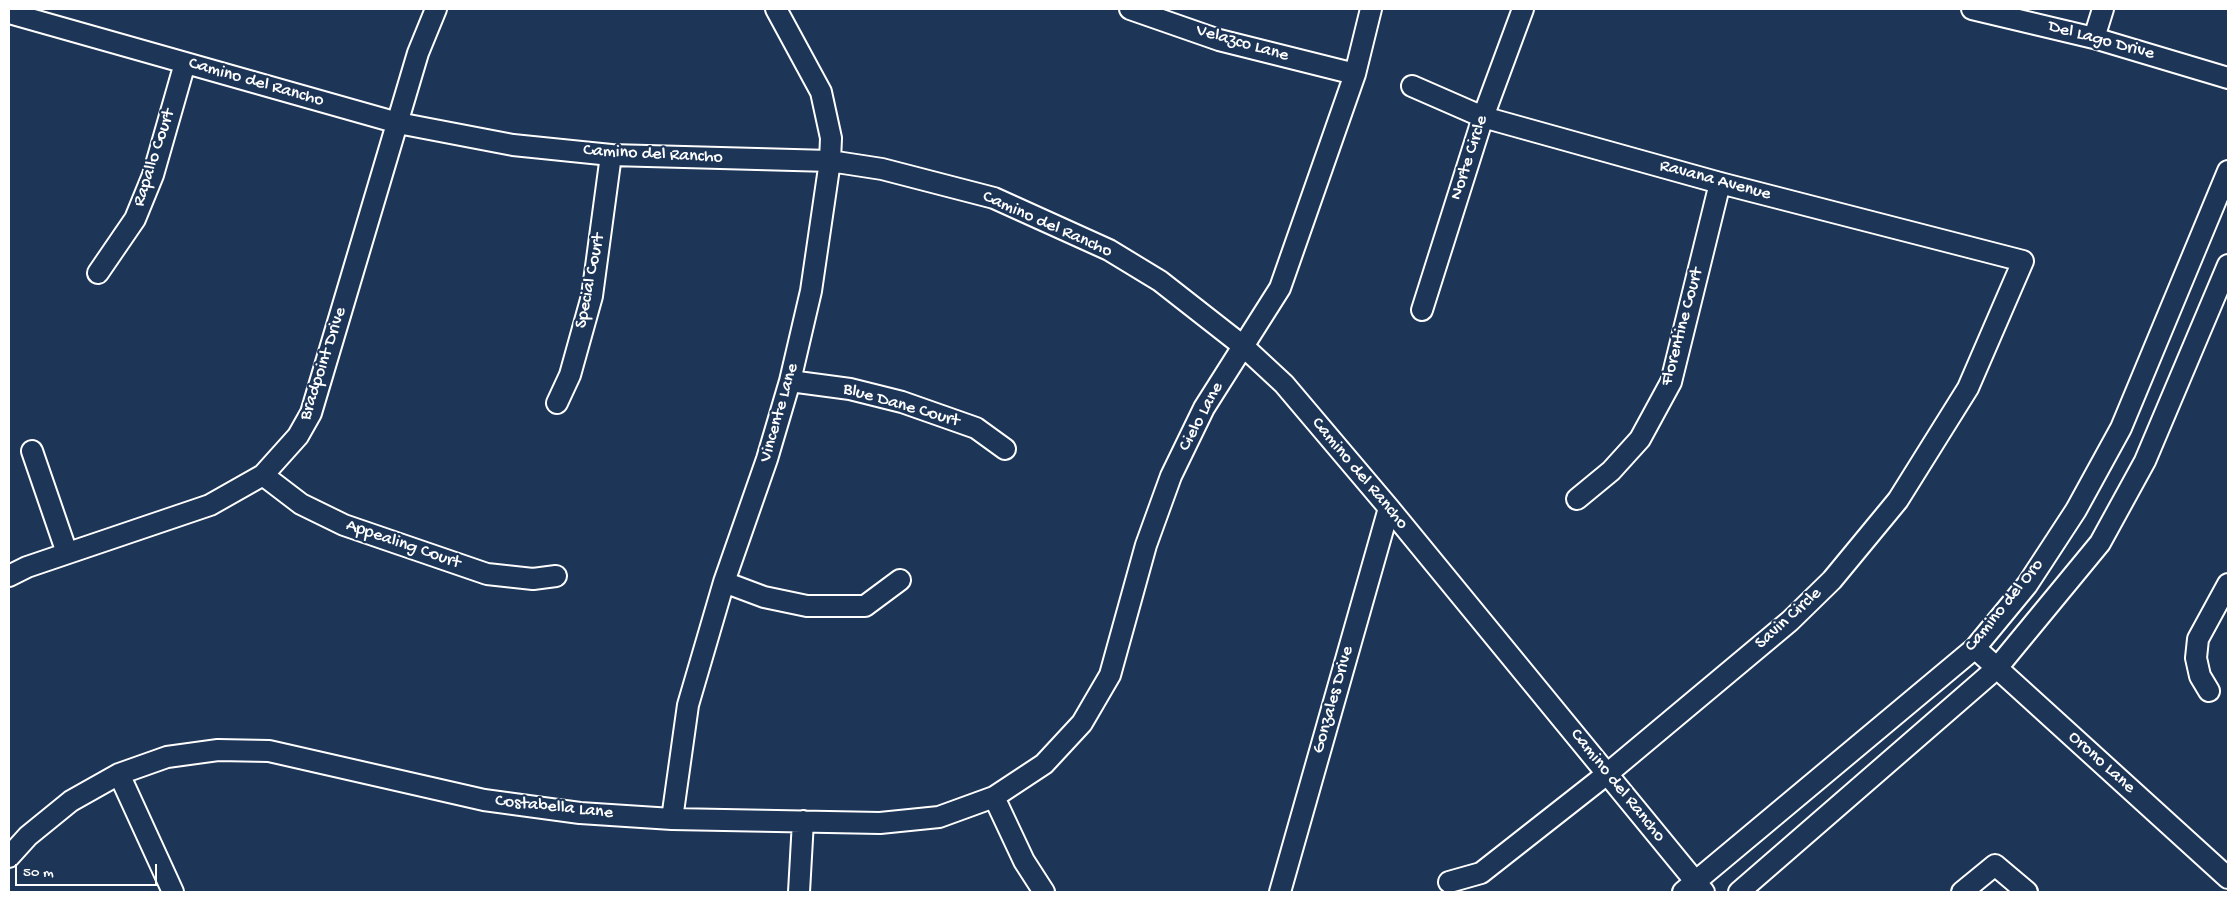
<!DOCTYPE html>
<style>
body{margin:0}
#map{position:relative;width:2237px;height:901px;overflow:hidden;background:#1d3557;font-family:"Gochi Hand",sans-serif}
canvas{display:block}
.frame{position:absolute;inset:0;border:10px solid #fff;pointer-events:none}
.scale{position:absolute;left:15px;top:864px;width:142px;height:22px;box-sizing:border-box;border:2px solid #fff;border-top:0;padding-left:6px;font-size:15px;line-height:18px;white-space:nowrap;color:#fff;-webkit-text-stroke:4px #1d3557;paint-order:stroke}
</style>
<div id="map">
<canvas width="2237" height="901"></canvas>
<div class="frame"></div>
<div class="scale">50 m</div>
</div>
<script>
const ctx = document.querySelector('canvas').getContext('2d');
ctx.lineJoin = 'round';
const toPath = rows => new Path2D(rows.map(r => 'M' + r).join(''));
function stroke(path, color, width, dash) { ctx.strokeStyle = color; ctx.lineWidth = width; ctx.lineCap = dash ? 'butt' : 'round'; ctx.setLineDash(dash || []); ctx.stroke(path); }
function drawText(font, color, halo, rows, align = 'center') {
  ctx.font = font + ' "Gochi Hand",sans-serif'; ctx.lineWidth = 4.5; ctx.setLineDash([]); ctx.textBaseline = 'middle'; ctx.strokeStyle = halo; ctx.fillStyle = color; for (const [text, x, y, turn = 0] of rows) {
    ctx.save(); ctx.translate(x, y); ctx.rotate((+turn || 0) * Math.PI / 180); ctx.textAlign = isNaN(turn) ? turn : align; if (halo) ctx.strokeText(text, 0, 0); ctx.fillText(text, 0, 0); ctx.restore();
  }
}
const minor = toPath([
 [1130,9,1219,40,1355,74],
 [1972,9,2094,38,2228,78],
 [9,13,398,123,513,145,611,155,830,161,882,169,994,198,1109,250,1160,281,1243,346,1284,384,1389,508,1704,892],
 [2094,38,2103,9],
 [1412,86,1483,117,1720,183,2023,261,1968,388,1898,500,1832,580,1790,621,1607,774,1481,873,1449,882],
 [98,273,135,219,153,175,185,63],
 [1422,310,1483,117,1523,9],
 [790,381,850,389,902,402,976,428,1005,449],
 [557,403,570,375,592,296,611,155],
 [32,451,67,553],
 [263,475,301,504,344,525,487,574,533,579,556,576],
 [1577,499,1611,471,1640,439,1671,382,1720,183],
 [9,576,27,567,210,505,263,475,298,436,311,413,418,53,436,9],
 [724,582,764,597,807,606,865,606,900,580],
 [1975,648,2228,878],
 [2209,691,2200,676,2196,658,2198,639,2228,584],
 [119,774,173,892],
 [994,797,1024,861,1044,892],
 [672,819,688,705,724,582,767,459,790,381,811,291,830,161,831,138,821,92,776,9],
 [9,857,28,836,71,801,119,774,167,757,218,750,269,751,484,800,580,813,672,819,880,823,939,817,994,797,1044,764,1082,723,1110,675,1146,545,1171,476,1204,408,1280,288,1355,74,1371,9],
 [799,892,803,821],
 [1280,892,1389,508],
 [1683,892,1975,648,2027,585,2076,510,2121,428,2228,171],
 [1739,892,1997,668,2100,543,2145,461,2228,265],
 [1962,892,1995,865,2027,892]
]);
stroke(minor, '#fff', 24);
stroke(minor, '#1d3557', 20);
drawText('18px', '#fff', '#1d3557', [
 ["Del Lago Drive",2101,41,15],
 ["Velazco Lane",1242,44,16],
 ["Camino del Rancho",256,83,16],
 ["Camino del Rancho",653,155,3],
 ["Rapallo Court",155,158,-72],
 ["Norte Circle",1470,158,-72],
 ["Ravana Avenue",1715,181,15],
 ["Camino del Rancho",1047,225,24],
 ["Special Court",591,281,-79],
 ["Florentine Court",1683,327,-75],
 ["Bradpoint Drive",324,364,-72],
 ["Blue Dane Court",901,406,16],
 ["Vincente Lane",780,413,-74],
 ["Cielo Lane",1202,417,-62],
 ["Camino del Rancho",1359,474,50],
 ["Appealing Court",403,545,19],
 ["Camino del Oro",2005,606,-51],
 ["Savin Circle",1789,619,-42],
 ["Gonzales Drive",1334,700,-74],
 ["Orono Lane",2101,763,42],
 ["Camino del Rancho",1617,786,51],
 ["Costabella Lane",554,808,6]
]);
</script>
